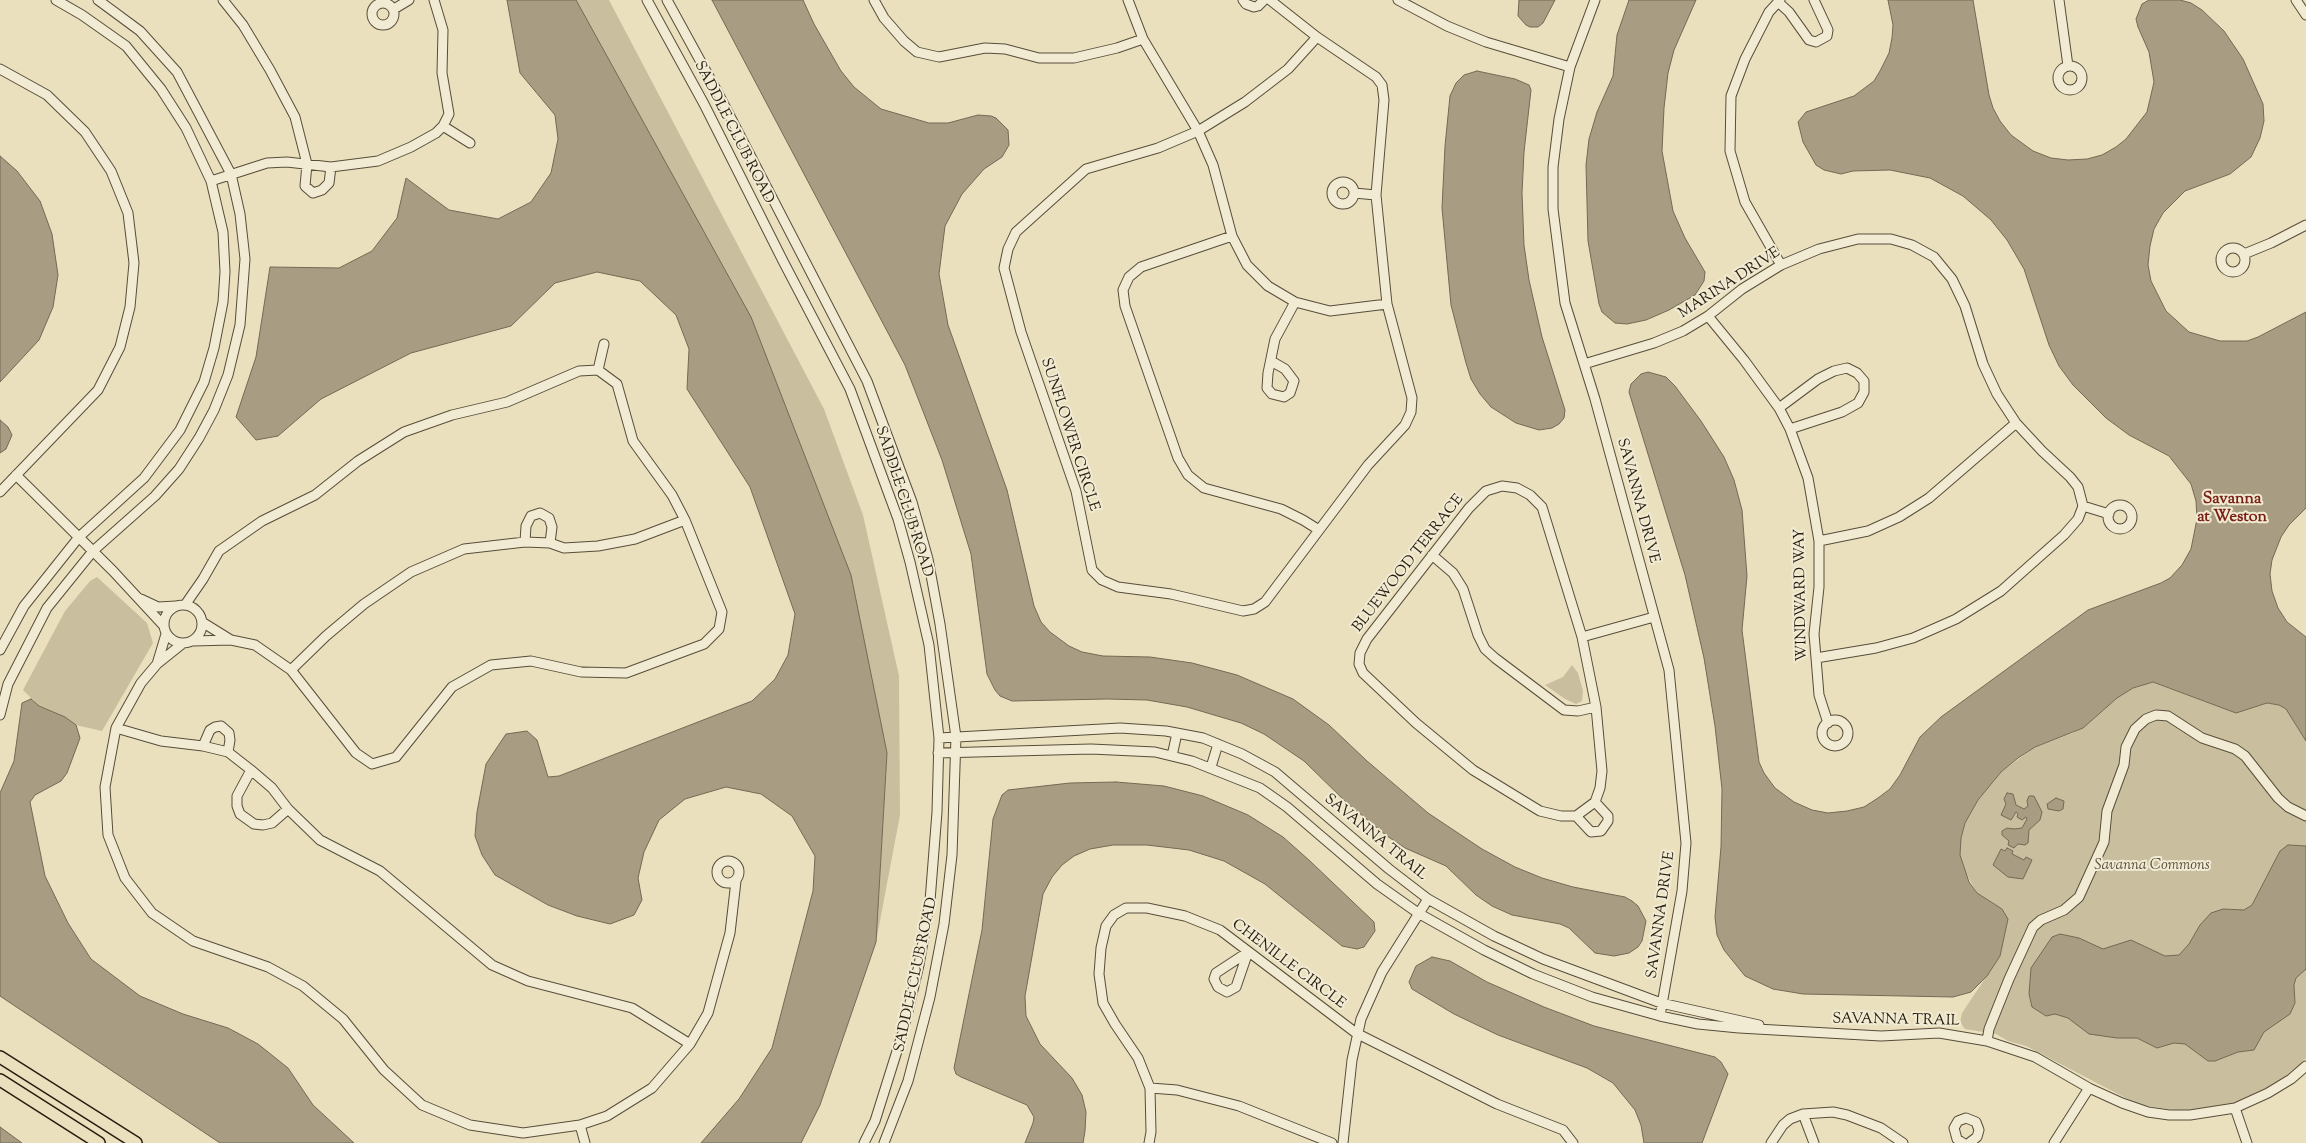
<!DOCTYPE html>
<style>
body{margin:0}
canvas{display:block;background:#eae0bd}
</style>
<canvas width="2306" height="1143"></canvas>
<script>
const ctx = document.querySelector('canvas').getContext('2d');
ctx.lineJoin = 'round';
function paint(path, color) { ctx.fillStyle = color; ctx.fill(path, 'evenodd'); }
const toPath = rows => new Path2D(rows.map(r => 'M' + r).join(''));
function stroke(path, color, width, dash) { ctx.strokeStyle = color; ctx.lineWidth = width; ctx.lineCap = dash ? 'butt' : 'round'; ctx.setLineDash(dash || []); ctx.stroke(path); }
function drawText(font, color, halo, rows, align = 'center') {
  ctx.font = font + ' "Sorts Mill Goudy",serif'; ctx.lineWidth = 4; ctx.setLineDash([]); ctx.textBaseline = 'middle'; ctx.strokeStyle = halo; ctx.fillStyle = color; for (const [text, x, y, turn = 0] of rows) {
    ctx.save(); ctx.translate(x, y); ctx.rotate((+turn || 0) * Math.PI / 180); ctx.textAlign = isNaN(turn) ? turn : align; if (halo) ctx.strokeText(text, 0, 0); ctx.fillText(text, 0, 0); ctx.restore();
  }
}
paint(toPath([
 [576,0,609,0,824,409,863,515,899,676,900,815,876,942,887,753],
 [97,577,147,623,153,643,102,731,76,725,65,717,39,706,23,690,65,611,90,581],
 [1572,665,1578,673,1583,691,1582,701,1576,704,1565,699,1545,685,1563,677],
 [2153,682,2236,713,2267,703,2279,705,2286,709,2306,741,2306,1058,2299,1066,2277,1082,2252,1096,2227,1107,2184,1112,2137,1104,2026,1046,2008,1041,1996,1034,1965,1029,1960,1022,1962,1013,2000,956,2007,924,2002,909,1977,893,1963,868,1960,855,1960,838,1965,823,1978,800,2001,772,2035,747,2073,733,2090,722,2117,698,2133,688]
]), '#c9bf9f');
const water = toPath([
 [507,0,576,0,751,317,851,575,887,753,876,942,820,1105,801,1143,701,1143,739,1099,772,1048,813,891,815,856,792,816,761,794,726,787,685,799,659,820,644,852,638,878,642,900,634,915,610,924,577,916,548,905,495,875,482,855,475,836,477,812,486,764,506,734,527,731,537,740,548,777,559,776,752,701,775,679,788,655,795,614,750,487,687,389,689,349,676,315,640,281,597,272,555,283,511,326,411,353,321,399,278,436,256,440,236,417,256,357,270,267,339,268,372,251,397,218,406,178,449,210,498,219,531,202,551,173,558,139,555,115,520,73,507,0],
 [712,0,803,0,814,24,841,71,854,87,881,109,929,123,948,123,978,115,991,116,996,118,1008,130,1009,145,1002,157,984,169,962,194,945,226,939,274,948,325,1007,490,1034,606,1041,622,1050,632,1069,646,1082,652,1103,656,1150,657,1192,663,1237,675,1293,699,1329,725,1367,761,1428,813,1482,849,1515,867,1542,878,1573,887,1625,897,1632,901,1638,906,1646,921,1642,941,1638,947,1629,953,1614,956,1595,953,1569,928,1560,924,1512,915,1492,906,1476,895,1446,866,1405,848,1387,836,1347,803,1304,761,1264,734,1241,723,1187,707,1147,700,1107,699,1012,701,1000,696,995,690,987,674,971,554,942,460,905,365,712,0],
 [1519,0,1555,0,1543,23,1538,27,1530,27,1526,25,1518,16,1519,0],
 [1629,0,1696,0,1674,50,1668,73,1664,108,1662,151,1673,211,1685,238,1705,272,1704,281,1695,295,1669,310,1646,320,1627,324,1615,323,1609,318,1602,312,1599,304,1588,241,1586,165,1589,139,1597,112,1613,76,1617,35,1629,0],
 [1888,0,1973,0,1989,95,1993,108,2000,121,2011,135,2033,151,2051,158,2068,160,2087,159,2102,155,2116,147,2126,139,2147,112,2154,82,2149,52,2138,27,2136,19,2142,4,2149,0,2180,0,2191,3,2202,10,2224,31,2243,59,2263,104,2264,121,2260,138,2251,157,2230,174,2185,191,2163,213,2154,229,2150,246,2148,265,2151,281,2166,311,2189,332,2220,341,2247,341,2258,337,2306,312,2306,508,2289,525,2281,537,2272,560,2270,574,2272,591,2278,608,2287,622,2306,637,2306,741,2286,709,2279,705,2267,703,2236,713,2153,682,2133,688,2117,698,2083,728,2035,747,2018,758,2001,772,1978,800,1965,823,1961,838,1960,855,1969,882,1977,893,2002,909,2008,919,2000,956,1987,976,1971,992,1953,997,1803,994,1773,989,1745,976,1724,950,1717,935,1715,917,1721,847,1722,789,1715,726,1704,658,1685,575,1629,392,1631,384,1641,374,1648,372,1666,377,1675,386,1701,421,1724,457,1734,480,1742,510,1747,576,1742,630,1759,762,1764,773,1775,788,1794,802,1812,810,1828,813,1847,811,1864,807,1878,798,1890,789,1900,775,1920,737,1941,717,2088,610,2161,583,2170,578,2182,565,2191,549,2197,519,2196,501,2191,484,2169,456,2129,435,2106,418,2073,385,2059,366,2049,345,2024,269,2007,240,1991,220,1963,196,1930,178,1890,170,1853,171,1841,174,1824,170,1816,165,1803,142,1798,122,1806,112,1854,96,1874,81,1880,71,1889,53,1892,38,1893,25,1888,0],
 [1477,71,1515,79,1529,85,1531,90,1524,152,1522,193,1524,245,1529,280,1542,337,1565,410,1564,418,1559,424,1552,428,1539,430,1516,423,1491,407,1480,394,1471,379,1466,363,1451,305,1442,208,1445,146,1450,96,1456,83,1464,75,1477,71],
 [0,156,17,171,40,201,52,234,58,275,53,307,39,340,0,382,0,156],
 [0,420,8,427,12,435,6,449,0,453,0,420],
 [31,699,39,706,65,717,76,725,80,738,67,773,61,781,35,795,30,802,45,876,68,923,91,959,140,996,183,1014,228,1028,258,1044,288,1068,313,1105,354,1143,220,1143,0,996,0,793,14,761,22,703,31,699],
 [1116,782,1164,786,1203,796,1248,815,1283,837,1310,861,1374,922,1375,931,1364,947,1357,949,1342,946,1265,884,1224,861,1189,850,1147,845,1113,845,1090,849,1074,856,1062,865,1052,877,1043,894,1025,996,1026,1016,1040,1044,1072,1078,1082,1095,1086,1112,1085,1131,1083,1143,1025,1143,1033,1123,1034,1117,1027,1105,961,1077,956,1074,954,1068,982,930,993,819,1002,795,1008,790,1070,783,1116,782],
 [2007,793,2013,794,2016,805,2024,809,2028,806,2027,801,2029,796,2034,796,2042,812,2040,820,2029,830,2028,843,2025,845,2018,844,2014,848,2008,845,2009,841,2002,835,2002,831,2007,828,2014,829,2022,828,2027,819,2026,817,2022,820,2017,817,2018,814,2016,812,2011,820,2001,815,2006,804,2004,799,2007,793],
 [2056,798,2064,801,2063,809,2059,811,2048,809,2047,804,2056,798],
 [2288,845,2306,846,2306,969,2296,978,2294,985,2295,1003,2290,1014,2264,1032,2254,1050,2238,1052,2215,1061,2208,1061,2185,1044,2174,1043,2157,1048,2137,1038,2117,1038,2089,1034,2068,1018,2055,1014,2046,1016,2032,1007,2029,994,2031,968,2052,937,2060,934,2079,938,2103,949,2131,940,2165,956,2179,955,2189,944,2200,925,2211,913,2223,909,2244,910,2252,905,2280,851,2288,845],
 [2007,848,2013,851,2012,854,2024,860,2026,857,2032,860,2023,879,2008,877,1993,865,2001,849,2005,851,2007,848],
 [1432,957,1450,961,1487,982,1544,1007,1594,1026,1715,1057,1721,1062,1728,1074,1702,1143,1644,1143,1641,1125,1635,1110,1613,1083,1587,1068,1498,1035,1454,1014,1412,989,1409,982,1416,966,1432,957],
 [0,1127,22,1143,0,1143,0,1127]
]);
paint(water, '#a89d82');
stroke(water, '#756954', 1);
const minor = toPath([
 [223,0,243,25,270,70,295,117,307,164,305,186,313,193,322,190,329,183,331,167],
 [647,0,704,104,783,261,850,389,898,519,910,562,929,645,939,738,937,812,930,901,919,965,903,1032,875,1121,864,1143],
 [667,0,719,95,867,381,912,502,928,559,940,624,956,737,952,855,944,924,930,997,908,1081,884,1143],
 [874,0,884,18,904,41,917,52,939,57,985,48,1005,49,1039,58,1074,58,1117,48,1143,39],
 [1128,0,1143,39,1198,131,1213,165,1232,236,1247,265,1268,286,1295,302,1330,311,1387,304],
 [1243,0,1246,4,1254,7,1258,6,1264,0],
 [1270,0,1317,37,1376,77,1382,85,1384,100,1376,195,1387,304,1412,398,1411,412,1405,425,1368,465,1265,602,1254,609,1243,611,1171,594,1118,587,1102,580,1092,570,1076,491,1021,332,1004,268,1008,249,1016,232,1086,169,1158,148,1198,131,1245,102,1288,69,1317,37],
 [1398,0,1447,26,1486,42,1570,67],
 [1595,0,1570,67,1559,119,1553,167,1553,209,1565,303,1595,399,1669,670,1686,843,1682,891,1660,1016],
 [1780,0,1769,12,1745,59,1731,96,1730,151,1745,202,1781,265],
 [2059,0,2068,66],
 [2296,0,2306,15],
 [1778,2,1789,12,1809,40,1816,42,1827,36,1828,30,1814,0],
 '372 14a11 11 0 1 1 22 0a11 11 0 1 1-22 0Z',
 [394,9,409,0],
 '2058 78a12 12 0 1 1 24 0a12 12 0 1 1-24 0Z',
 [0,69,47,95,85,132,111,171,128,213,134,263,130,307,120,347,98,390,0,492],
 [443,126,470,143],
 [211,181,267,163,287,162,331,167,378,161,411,147,436,133,443,126,449,114,442,73,443,30,434,0],
 '1332 193a11 11 0 1 1 22 0a11 11 0 1 1-22 0Z',
 [1354,193,1376,195],
 [1232,236,1141,267,1129,277,1123,290,1125,306,1178,458,1188,475,1204,488,1281,509,1303,520,1319,530],
 '2221 260a12 12 0 1 1 24 0a12 12 0 1 1-24 0Z',
 [2244,254,2271,243,2306,225],
 [1708,316,1744,360,1779,408,1790,429,1808,478,1819,541,1819,587,1814,634,1816,658,1819,695,1828,723],
 [1271,361,1285,369,1294,381,1290,393,1284,397,1272,394,1267,388,1268,373,1275,339,1295,302],
 [1584,364,1654,343,1683,331,1708,316,1742,289,1781,265,1819,249,1858,239,1891,239,1912,245,1934,257,1952,279,1965,306,1983,364,1997,394,2016,423,2042,451,2070,477,2078,487,2083,506,2078,519,2064,535,2001,591,1956,619,1913,638,1876,648,1816,658],
 [598,370,604,344],
 [1779,408,1818,379,1834,371,1847,368,1857,373,1864,381,1864,392,1858,403,1842,412,1790,429],
 [16,475,113,571,163,625],
 [1502,486,1517,488,1530,495,1542,507,1582,637,1596,707,1602,771,1600,788,1595,802,1576,816,1561,816,1540,811,1473,770,1416,723,1363,673,1359,664,1360,653,1367,639,1469,508,1486,491,1502,486],
 '2108 517a12 12 0 1 1 24 0a12 12 0 1 1-24 0Z',
 [2083,506,2109,514],
 [1819,541,1868,531,1899,517,1929,498,2016,423],
 [525,542,526,526,531,516,540,513,549,518,552,527,550,543],
 [1432,555,1453,573,1463,589,1478,635,1485,649,1495,658,1564,710,1578,711,1596,707],
 [141,599,158,607,176,606],
 '164 624a19 19 0 1 1 38 0a19 19 0 1 1-38 0Z',
 [185,605,203,579,219,551,262,521,315,495,358,461,404,432,452,415,507,402,579,371,598,370,617,384,633,441,672,495,685,520,722,612,719,629,704,644,626,673,581,672,531,661,491,665,452,687,396,757,372,764,356,753,291,670,255,645,231,640,193,641],
 [202,622,231,640],
 [1582,637,1654,617],
 [182,644,157,664,141,683,116,728,105,787,108,835,125,878,152,913,193,941,268,967,303,986,343,1019,384,1070,422,1105,470,1125,523,1133,580,1125,607,1116,652,1088,690,1044,708,1013,730,933,736,881],
 [0,650,24,606,79,537,144,478,180,430,204,382,214,348,223,302,225,272,223,232,211,181,186,128,161,89,126,46,82,15,56,0],
 [157,664,166,634],
 [291,670,326,636,364,604,411,572,464,549,525,542,550,543,564,548,598,546,635,539,685,520],
 [0,715,8,684,47,608,93,551,155,496,179,469,199,438,214,410,228,375,240,325,245,259,240,214,231,174,177,72,140,31,98,0],
 '1822 733a13 13 0 1 1 26 0a13 13 0 1 1-26 0Z',
 [116,728,161,741,203,746,228,752,251,770,272,788,288,809,320,840,380,871,492,965,528,981,632,1008,690,1044],
 [939,738,1120,728,1166,731,1203,738,1242,754,1275,772,1389,869,1428,899,1494,936,1543,959,1661,1003,1759,1025],
 [203,746,210,730,215,727,221,726,229,733,230,740,228,752],
 [938,753,1091,749,1155,752,1192,761,1260,788,1287,807,1377,884,1418,913,1484,950,1533,974,1592,997,1660,1016,1698,1024,1739,1028,1881,1036,1939,1033,1987,1041,2035,1057,2089,1088,2122,1103,2148,1112,2169,1115,2190,1115,2235,1108,2268,1093,2291,1079,2306,1066],
 [1172,756,1177,733],
 [1211,767,1218,744],
 [251,770,237,796,237,806,240,814,254,824,263,825,272,823,288,809],
 [1576,816,1591,832,1601,831,1608,821,1608,816,1595,802],
 '717 872a11 11 0 1 1 22 0a11 11 0 1 1-22 0Z',
 [1248,952,1236,987,1227,992,1218,987,1214,979,1216,973,1248,952],
 [1987,1041,1989,1029,2009,979,2033,927,2041,920,2064,910,2079,897,2104,842,2107,811,2124,765,2126,747,2135,729,2146,719,2156,715,2168,716,2202,738,2235,749,2245,756,2278,798,2288,807,2306,816],
 [1150,1088,1177,1090,1239,1106,1332,1143],
 [2235,1108,2247,1143],
 [1803,1114,1814,1143],
 [580,1125,585,1143],
 [1149,1143,1151,1132,1150,1088,1138,1058,1115,1024,1103,1003,1099,974,1101,948,1106,926,1114,915,1126,908,1147,908,1185,916,1220,930,1356,1033,1497,1104,1563,1130,1573,1143],
 [1343,1143,1352,1060,1361,1019,1382,972,1428,899],
 [1771,1143,1783,1125,1790,1119,1803,1114,1833,1112,1847,1115,1881,1128,1903,1143],
 [1963,1143,1957,1139,1954,1128,1958,1121,1966,1118,1976,1122,1979,1130,1977,1137,1969,1143],
 [2054,1143,2089,1088]
]);
const major = toPath([
 [0,1057,136,1143],
 [0,1080,99,1143]
]);
stroke(minor, '#584d3a', 11);
stroke(major, '#281c0e', 14);
stroke(minor, '#f1ebd4', 9);
stroke(major, '#eae0bd', 11);
drawText('15px', '#281c0e', '#f1ebd4', [
 ["SADDLE CLUB ROAD",733,133,63],
 ["MARINA DRIVE",1730,284,-33],
 ["SUNFLOWER CIRCLE",1069,435,72],
 ["SAVANNA DRIVE",1637,501,75],
 ["SADDLE CLUB ROAD",903,502,72],
 ["BLUEWOOD TERRACE",1409,564,-52],
 ["WINDWARD WAY",1802,595,-91],
 ["SAVANNA TRAIL",1375,838,39],
 ["SAVANNA DRIVE",1662,915,-82],
 ["CHENILLE CIRCLE",1288,965,37],
 ["SADDLE CLUB ROAD",917,975,-78],
 ["SAVANNA TRAIL",1896,1021,1]
]);
drawText('italic 15px', '#584d3a', '#f1ebd4', [
 ["Savanna Commons",2152,866]
]);
drawText('bold 16px', '#7a1f14', '#f1ebd4', [
 ["Savanna",2232,500],
 ["at Weston",2232,518]
]);
</script>
